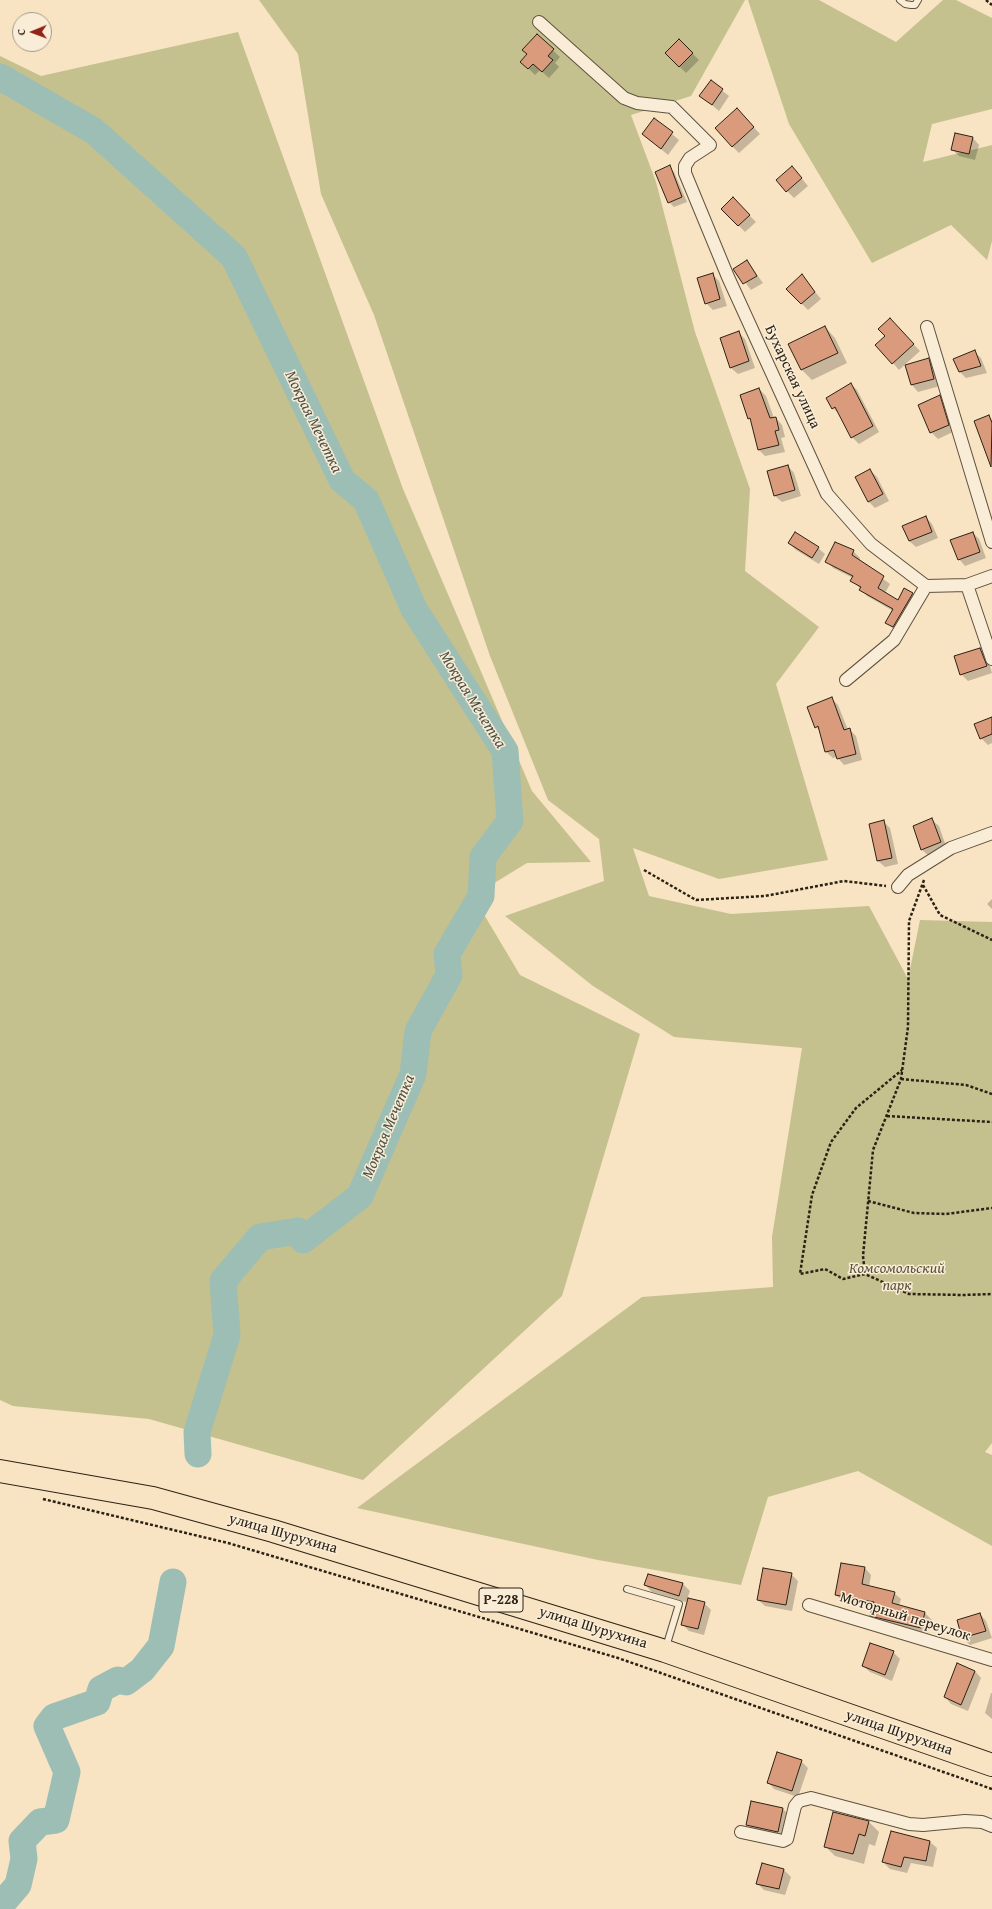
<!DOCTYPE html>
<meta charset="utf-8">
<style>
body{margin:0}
#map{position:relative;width:992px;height:1909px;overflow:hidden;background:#f8e3c2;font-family:"Gentium Book Plus",serif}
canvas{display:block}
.north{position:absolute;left:12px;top:12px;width:40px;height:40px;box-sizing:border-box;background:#faedd7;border:1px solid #a79c89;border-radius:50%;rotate:269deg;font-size:11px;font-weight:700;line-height:16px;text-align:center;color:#2b2215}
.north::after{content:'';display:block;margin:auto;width:14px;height:18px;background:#8f2418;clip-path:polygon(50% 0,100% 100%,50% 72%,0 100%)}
</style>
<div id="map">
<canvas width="992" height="1909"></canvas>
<div class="north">С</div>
</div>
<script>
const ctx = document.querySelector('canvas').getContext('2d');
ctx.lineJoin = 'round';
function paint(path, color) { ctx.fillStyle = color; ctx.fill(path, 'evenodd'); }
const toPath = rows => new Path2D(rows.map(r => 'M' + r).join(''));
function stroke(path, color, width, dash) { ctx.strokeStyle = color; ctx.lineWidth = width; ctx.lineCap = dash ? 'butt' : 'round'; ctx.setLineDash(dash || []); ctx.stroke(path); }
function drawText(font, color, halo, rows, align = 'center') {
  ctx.font = font + ' "Gentium Book Plus",serif'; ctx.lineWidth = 3; ctx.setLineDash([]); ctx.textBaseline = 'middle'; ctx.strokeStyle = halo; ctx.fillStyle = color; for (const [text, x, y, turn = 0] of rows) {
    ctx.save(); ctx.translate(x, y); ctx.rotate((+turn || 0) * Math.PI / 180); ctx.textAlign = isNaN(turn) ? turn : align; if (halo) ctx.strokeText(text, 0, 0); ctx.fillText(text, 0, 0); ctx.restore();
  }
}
paint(toPath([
 [259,0,745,0,691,96,631,115,656,182,695,332,750,489,745,571,819,627,776,684,828,860,719,879,633,848,649,896,731,914,869,906,908,979,920,920,992,922,992,1443,985,1452,992,1455,992,1546,858,1471,768,1497,741,1585,598,1560,357,1508,642,1297,773,1287,772,1237,802,1048,674,1037,593,986,505,916,604,881,599,839,548,800,490,656,374,315,321,194,298,54],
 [748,0,819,0,896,42,943,0,956,0,992,18,992,109,932,124,923,162,992,145,992,241,987,260,951,225,872,263,789,124],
 [238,32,403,489,532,791,591,862,527,863,473,896,520,975,640,1034,562,1296,363,1480,149,1419,13,1406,0,1400,0,56,41,76]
]), '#c4c18f');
paint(toPath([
 [537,35,560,57,555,63,559,67,549,78,540,70,535,75,528,68,528,54],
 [679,40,699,60,686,73,666,53],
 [711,82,729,96,719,111,701,96],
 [743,116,760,134,739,153,732,146],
 [654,119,679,140,668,155,643,134],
 [973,138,979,145,975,160,959,156,952,149],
 [669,167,674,172,687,202,674,207,669,202],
 [798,174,808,186,794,198,787,191],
 [733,199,756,222,745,232,723,209],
 [747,261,763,283,751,290,735,269],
 [712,274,719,281,727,306,713,310,706,303],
 [802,276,821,299,808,310,787,289],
 [897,326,920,351,899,370,893,363],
 [825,327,835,338,847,363,812,380,802,370],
 [738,332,745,339,755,368,738,374,731,368],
 [974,352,981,358,987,373,966,378,960,372],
 [928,359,935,366,940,386,918,392,912,385,906,365],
 [851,384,857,390,879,432,859,444,852,437,840,415,833,408],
 [759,389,766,396,774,418,776,418,782,425,785,437,781,438,785,452,765,456,759,450,752,421,749,418],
 [939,396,946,403,955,431,938,439,931,432],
 [989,416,992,420,992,466,975,421],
 [788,466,794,473,801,496,782,502,775,496],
 [870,470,877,477,889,501,875,508,868,501],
 [926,517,932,524,938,538,916,547,909,541],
 [973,533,979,539,986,558,965,566,959,559],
 [789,543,818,548,825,554,819,564,796,550],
 [853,551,860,558,859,561,890,584,885,593,898,601,912,594,919,601,900,633,886,623,893,611,867,596,852,580,853,578,833,568,827,561],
 [980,649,987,656,992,673,968,681,961,674],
 [831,698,838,705,848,730,850,730,856,736,862,760,844,765,837,757,833,758,826,752,821,732,816,727],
 [992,718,992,743,988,745,981,738],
 [932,820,939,826,947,849,929,856,922,850,914,826],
 [883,821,890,828,898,864,885,867,878,861],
 [992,899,992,909,987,904],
 [865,1568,871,1575,869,1587,894,1593,901,1599,899,1606,925,1613,932,1620,928,1634,878,1622,872,1615,874,1607,843,1601,836,1595],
 [791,1574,798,1581,792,1611,765,1606,758,1600],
 [649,1575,683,1584,690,1591,686,1602,652,1592,645,1585],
 [704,1603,711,1610,704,1635,689,1631,682,1624],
 [980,1614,986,1621,992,1638,970,1645,963,1638,958,1621],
 [893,1652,900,1659,892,1681,870,1672,863,1666],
 [975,1671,981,1678,968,1711,951,1704,945,1697],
 [991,1693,992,1693,992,1719,985,1713],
 [801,1761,808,1768,798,1797,774,1789,768,1782],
 [752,1802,783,1809,790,1816,784,1838,754,1831,747,1825],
 [869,1822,879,1832,875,1846,869,1844,864,1864,835,1856,825,1846],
 [892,1832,930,1842,937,1848,933,1867,911,1863,907,1873,890,1869,883,1862],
 [762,1864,784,1870,791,1877,785,1895,764,1890,757,1883]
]), '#0003');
stroke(toPath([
 [0,77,94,131,234,257,342,480,366,500,414,609,505,751,510,821,483,857,481,896,447,954,449,975,418,1031,413,1074,360,1196,303,1240,298,1231,260,1237,223,1281,227,1335,197,1432,198,1454],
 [0,1906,18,1885,24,1859,22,1841,40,1822,56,1820,67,1772,47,1726,54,1717,97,1702,101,1689,118,1680,126,1682,142,1670,161,1646,173,1582]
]), '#9dbeb4', 27);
const building = toPath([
 [537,34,554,49,548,56,553,60,542,72,533,64,528,69,520,62,527,54,522,50,537,34],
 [679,39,693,53,679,67,665,53,679,39],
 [711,80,723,89,712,105,699,96,711,80],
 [737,108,754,127,732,147,715,128,737,108],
 [654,118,673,132,661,149,642,134,654,118],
 [955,133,973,137,969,154,951,150,955,133],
 [670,165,682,197,668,203,655,172,670,165],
 [792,166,802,178,786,192,776,180,792,166],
 [733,197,750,215,738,226,721,209,733,197],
 [747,260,757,276,743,284,733,269,747,260],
 [713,273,720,299,705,304,697,278,713,273],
 [802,274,815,292,801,304,786,289,802,274],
 [890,318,914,344,892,364,875,345,885,336,878,329,890,318],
 [825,326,838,353,801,370,788,344,825,326],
 [739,331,749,361,730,368,720,338,739,331],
 [975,350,981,366,959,372,953,359,975,350],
 [929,358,934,379,911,385,905,365,929,358],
 [851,383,873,426,851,438,835,407,832,409,826,398,851,383],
 [759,388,770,418,776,417,779,430,775,431,779,445,758,450,750,418,748,419,740,395,759,388],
 [940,395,949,425,930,433,918,405,940,395],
 [989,415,992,423,991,467,974,421,989,415],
 [788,465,795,490,774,496,767,471,788,465],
 [870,469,883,494,868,502,855,477,870,469],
 [926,516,932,532,909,541,902,526,926,516],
 [795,532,819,547,812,558,788,543,795,532],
 [973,532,980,552,958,560,950,540,973,532],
 [835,542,854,550,852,555,884,576,878,588,898,600,904,588,913,593,893,627,885,623,893,609,859,590,861,587,850,581,853,576,825,562,835,542],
 [980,648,987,666,960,675,954,656,980,648],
 [832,697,844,730,850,728,856,754,837,759,834,750,825,752,818,726,815,728,807,707,832,697],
 [992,717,992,734,980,739,974,724,992,717],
 [932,818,941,842,921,850,913,826,932,818],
 [884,820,892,858,877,861,869,824,884,820],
 [841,1563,865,1567,862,1584,895,1592,892,1603,925,1612,921,1628,870,1616,874,1602,835,1595,841,1563],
 [763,1568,792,1573,786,1605,757,1600,763,1568],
 [648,1574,683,1583,679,1596,644,1585,648,1574],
 [688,1598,705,1602,698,1629,681,1625,688,1598],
 [980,1613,986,1631,962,1638,957,1620,980,1613],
 [870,1643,894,1651,885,1675,862,1666,870,1643],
 [957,1663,975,1671,961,1705,944,1697,957,1663],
 [777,1752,802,1760,792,1791,767,1783,777,1752],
 [751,1801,783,1808,778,1832,746,1825,751,1801],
 [833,1812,869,1821,865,1836,859,1834,853,1854,824,1847,833,1812],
 [891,1831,930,1841,926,1861,904,1857,901,1867,882,1862,891,1831],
 [762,1863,784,1869,779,1889,756,1884,762,1863]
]);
paint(building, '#da9b7c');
stroke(building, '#2b2215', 1);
const lane = toPath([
 [900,0,905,4,911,5,915,5,918,0],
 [627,1589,679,1604,666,1647]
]);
const street = toPath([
 [539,22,624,98,637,103,672,107,710,145,690,158,685,166,685,173,728,277,827,494,871,544,926,586,967,585,992,576],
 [927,327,992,542],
 [967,585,992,659],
 [846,680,894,640,926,586],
 [898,887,908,875,951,848,992,833],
 [809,1605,992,1660],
 [741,1832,783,1841,787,1839,795,1806,799,1801,811,1798,909,1824,923,1825,965,1821,982,1822,992,1826]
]);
const highway = toPath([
 [0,1471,153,1498,273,1531,665,1651,992,1765]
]);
stroke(lane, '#5e5240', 8);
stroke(street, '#5e5240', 14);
stroke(highway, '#2b2215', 24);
stroke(toPath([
 [986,0,992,5],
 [644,870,696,900,765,896,844,881,886,886],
 [924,880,909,921,908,1027,901,1079,873,1150,863,1256,865,1274,909,1294,963,1295,992,1294],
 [923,885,940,915,992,940],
 [901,1079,966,1085,992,1094],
 [887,1116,992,1122],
 [868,1201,914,1213,946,1214,992,1208],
 [865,1274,843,1279,825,1269,800,1274,812,1195,831,1142,856,1108,902,1070],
 [43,1499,228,1543,618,1658,992,1789]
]), '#2b2215', 2.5, [3, 2]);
stroke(lane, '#faedd7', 6);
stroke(street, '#faedd7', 12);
stroke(highway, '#f8e3c2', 22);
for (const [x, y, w] of [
 [501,1600,44]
]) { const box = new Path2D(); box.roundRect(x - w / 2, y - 12, w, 24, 3); ctx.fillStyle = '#faedd7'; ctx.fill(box); stroke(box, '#2b2215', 1); }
drawText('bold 14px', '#2b2215', null, [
 ["Р-228",501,1600]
]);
drawText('15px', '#2b2215', '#faedd7', [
 ["Бухарская улица",792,377,65],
 ["улица Шурухина",283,1534,16],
 ["Моторный переулок",905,1617,17],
 ["улица Шурухина",593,1628,17],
 ["улица Шурухина",899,1733,19]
]);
drawText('italic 15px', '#59523a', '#faedd7', [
 ["Комсомольский",897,1269],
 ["парк",897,1286]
]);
drawText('italic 16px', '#4d5145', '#faedd7', [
 ["Мокрая Мечетка",313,422,64],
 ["Мокрая Мечетка",472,700,58],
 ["Мокрая Мечетка",389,1127,-67]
]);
</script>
